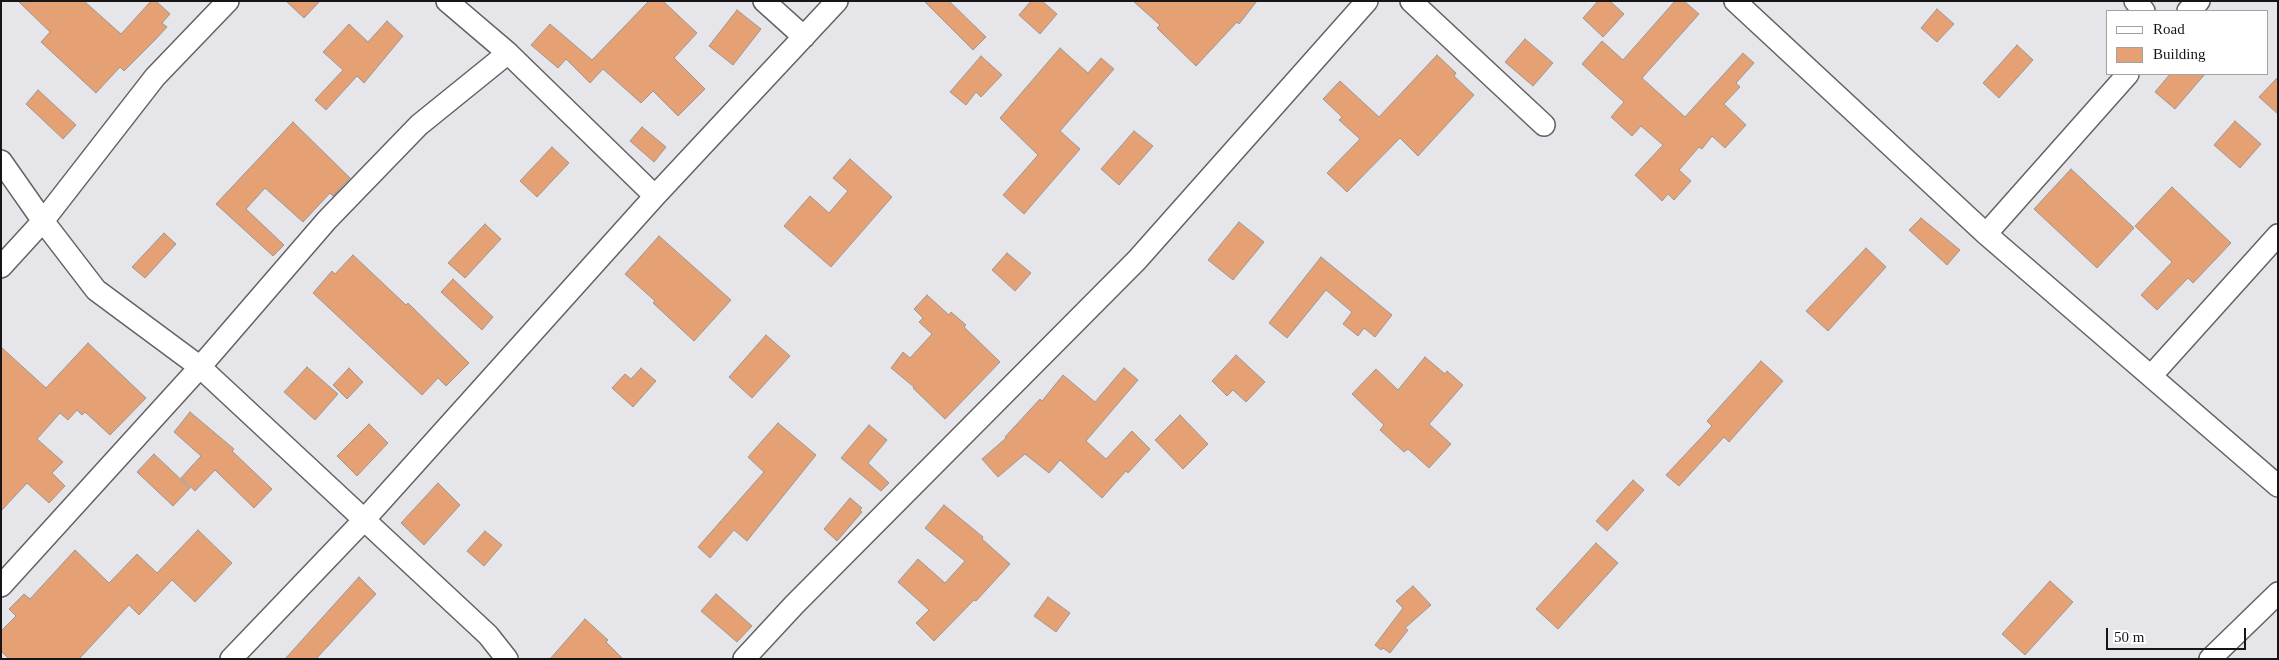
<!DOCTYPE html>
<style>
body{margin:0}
#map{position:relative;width:2279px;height:660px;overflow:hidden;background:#e6e6ea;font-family:Georgia,serif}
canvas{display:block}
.frame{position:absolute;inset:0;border:2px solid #161618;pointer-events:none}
.legend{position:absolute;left:2106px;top:10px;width:162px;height:65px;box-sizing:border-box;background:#fff;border:1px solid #a2a2a3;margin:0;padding:6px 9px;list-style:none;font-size:15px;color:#161618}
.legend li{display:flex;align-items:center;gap:10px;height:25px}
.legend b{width:25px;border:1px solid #a2a2a3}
.scale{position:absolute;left:2106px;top:628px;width:140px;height:22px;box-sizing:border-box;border:2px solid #161618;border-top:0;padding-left:6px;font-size:15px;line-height:18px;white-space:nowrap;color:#161618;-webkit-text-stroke:4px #fff;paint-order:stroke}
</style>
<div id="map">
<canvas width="2279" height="660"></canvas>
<div class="frame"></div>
<ul class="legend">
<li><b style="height:6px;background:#fff"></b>Road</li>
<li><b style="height:14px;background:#e5a174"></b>Building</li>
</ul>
<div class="scale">50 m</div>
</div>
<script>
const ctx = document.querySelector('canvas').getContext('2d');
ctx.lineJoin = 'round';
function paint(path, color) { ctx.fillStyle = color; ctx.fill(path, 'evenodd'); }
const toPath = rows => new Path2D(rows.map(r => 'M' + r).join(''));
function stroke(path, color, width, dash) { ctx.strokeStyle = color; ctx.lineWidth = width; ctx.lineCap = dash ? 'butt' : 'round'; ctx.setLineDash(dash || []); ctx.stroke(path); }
const building = toPath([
 [18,1,84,1,121,34,151,1,156,1,170,14,162,23,167,27,155,40,124,71,120,67,96,93,41,42,50,32,18,1],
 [286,1,320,1,304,18,286,1],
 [649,1,663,1,697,33,674,58,705,89,678,116,653,91,641,103,603,69,590,83,566,59,558,68,531,45,550,24,592,60,649,1],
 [924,1,949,1,986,37,973,50,924,1],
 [1031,1,1042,1,1057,14,1040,34,1019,15,1031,1],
 [1133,1,1257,1,1239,24,1237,22,1196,66,1157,28,1160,25,1133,1],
 [1598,1,1610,1,1624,14,1603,37,1583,18,1598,1],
 [1675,1,1684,1,1699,14,1642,78,1685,117,1743,53,1754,63,1736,83,1740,87,1724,104,1746,125,1725,148,1712,136,1702,149,1699,147,1679,170,1691,181,1674,200,1668,194,1662,201,1635,175,1663,145,1641,126,1632,136,1611,117,1624,102,1582,64,1602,41,1623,60,1675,1],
 [1937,9,1954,24,1937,42,1921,28,1937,9],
 [737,10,761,29,733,65,709,46,737,10],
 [387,21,403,36,364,83,357,76,326,110,315,100,343,70,323,52,349,24,368,42,387,21],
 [1525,39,1553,63,1533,86,1505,62,1525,39],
 [2017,45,2033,60,1999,98,1983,83,2017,45],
 [1060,48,1088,73,1101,58,1114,69,1060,131,1080,149,1024,214,1003,195,1038,155,1000,118,1060,48],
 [1437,55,1456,73,1454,76,1474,95,1418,156,1400,138,1347,192,1327,173,1360,139,1339,120,1342,117,1323,99,1340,81,1379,117,1437,55],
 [981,56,1002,75,981,97,976,92,966,105,950,92,981,56],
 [2170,74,2205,74,2175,109,2155,92,2170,74],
 [2278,77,2278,114,2259,97,2278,77],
 [38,90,76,125,63,139,26,104,38,90],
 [2235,121,2261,144,2240,168,2214,145,2235,121],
 [293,122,350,178,333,196,330,193,303,222,265,188,246,209,284,245,273,256,216,204,293,122],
 [642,127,666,147,654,162,630,141,642,127],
 [1134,131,1153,146,1119,185,1101,169,1134,131],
 [552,147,569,163,537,197,520,181,552,147],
 [850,159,892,197,831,267,784,226,810,196,829,213,848,191,833,178,850,159],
 [2071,169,2134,228,2097,268,2034,209,2071,169],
 [2172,187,2231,243,2193,283,2188,278,2157,310,2141,295,2172,262,2135,226,2172,187],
 [1921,218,1960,250,1947,265,1909,230,1921,218],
 [1239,222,1264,242,1233,280,1208,260,1239,222],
 [485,224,501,239,465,278,448,263,485,224],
 [164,233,176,244,145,278,132,267,164,233],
 [659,236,731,300,694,341,653,303,655,301,625,274,659,236],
 [1866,248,1886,267,1828,331,1806,311,1866,248],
 [1007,253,1031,273,1015,291,992,270,1007,253],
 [353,255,406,305,408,303,469,363,446,386,438,378,422,395,313,293,332,271,335,274,353,255],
 [1321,257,1392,315,1375,337,1364,328,1358,336,1343,324,1352,312,1326,290,1287,338,1269,323,1321,257],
 [453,279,493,317,482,330,441,292,453,279],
 [927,295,949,315,951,312,966,325,964,327,1000,362,945,419,913,388,914,387,891,368,903,352,910,358,932,334,919,322,923,318,914,309,927,295],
 [766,335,790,356,752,398,729,377,766,335],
 [88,343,146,398,110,435,85,412,82,415,77,410,68,420,60,413,37,439,63,462,52,473,65,486,49,503,27,483,1,511,1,347,46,388,88,343],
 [1236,355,1265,382,1246,402,1233,390,1227,396,1212,381,1236,355],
 [1425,357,1445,374,1447,371,1463,385,1429,424,1451,444,1429,468,1408,449,1404,452,1380,430,1384,425,1352,394,1376,369,1398,390,1425,357],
 [1761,361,1783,381,1729,442,1724,437,1679,486,1666,475,1712,426,1707,421,1761,361],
 [307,367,338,394,315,420,284,392,307,367],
 [349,368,363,382,347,399,333,385,349,368],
 [641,368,656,381,633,407,612,388,625,374,631,379,641,368],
 [1124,368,1138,380,1086,441,1106,459,1132,431,1150,449,1128,473,1126,471,1102,498,1060,460,1049,473,1025,454,998,477,982,459,1006,438,1005,437,1040,399,1042,401,1063,375,1095,402,1124,368],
 [190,412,234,449,232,451,272,489,254,508,215,470,195,491,181,478,201,456,174,432,190,412],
 [1180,415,1208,444,1183,469,1155,440,1180,415],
 [778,423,816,455,747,541,734,530,710,558,698,547,764,472,748,457,778,423],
 [369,424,388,443,357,476,337,456,369,424],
 [869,425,887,440,868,463,889,483,881,491,841,458,869,425],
 [154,454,190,488,173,506,137,472,154,454],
 [1633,480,1644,490,1607,531,1596,521,1633,480],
 [438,483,460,505,424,545,401,523,438,483],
 [850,498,862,508,860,510,862,512,837,541,824,529,850,498],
 [944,505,983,537,982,539,1010,564,976,601,974,600,934,641,916,623,929,610,898,582,918,559,945,583,965,561,925,528,944,505],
 [198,530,232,563,195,602,172,580,139,615,129,605,79,659,9,659,1,651,1,631,16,616,9,609,24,594,30,599,75,550,109,583,137,554,157,573,198,530],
 [485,531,502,545,484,566,467,551,485,531],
 [1596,543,1618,563,1558,629,1536,609,1596,543],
 [359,577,376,594,316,659,285,659,359,577],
 [2050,581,2073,602,2025,655,2002,634,2050,581],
 [1413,586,1431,605,1405,628,1408,630,1390,653,1383,648,1381,650,1375,645,1403,608,1396,601,1413,586],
 [716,594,752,626,737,642,701,611,716,594],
 [1048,597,1070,613,1056,632,1034,616,1048,597],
 [585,619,608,640,606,642,623,659,550,659,585,619]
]);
paint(building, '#e5a174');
stroke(building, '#9b9795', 1);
const minor = toPath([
 [447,1,508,53],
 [764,1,804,37],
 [1411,1,1544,125],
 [1735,1,1986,234,2278,486],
 [2135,1,2144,11],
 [2188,11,2199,1],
 [1,161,43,221,96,290,200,367,488,635,507,659],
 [1986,234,2128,74],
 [1,267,43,221,155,77,228,1],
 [2151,376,2278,235],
 [1,586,200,367,327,220,419,125,508,53,655,196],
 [231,659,364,520,655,196,837,1],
 [744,659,794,605,1137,260,1367,1],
 [2210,659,2278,593]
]);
stroke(minor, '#626266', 24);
stroke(minor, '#fff', 21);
</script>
